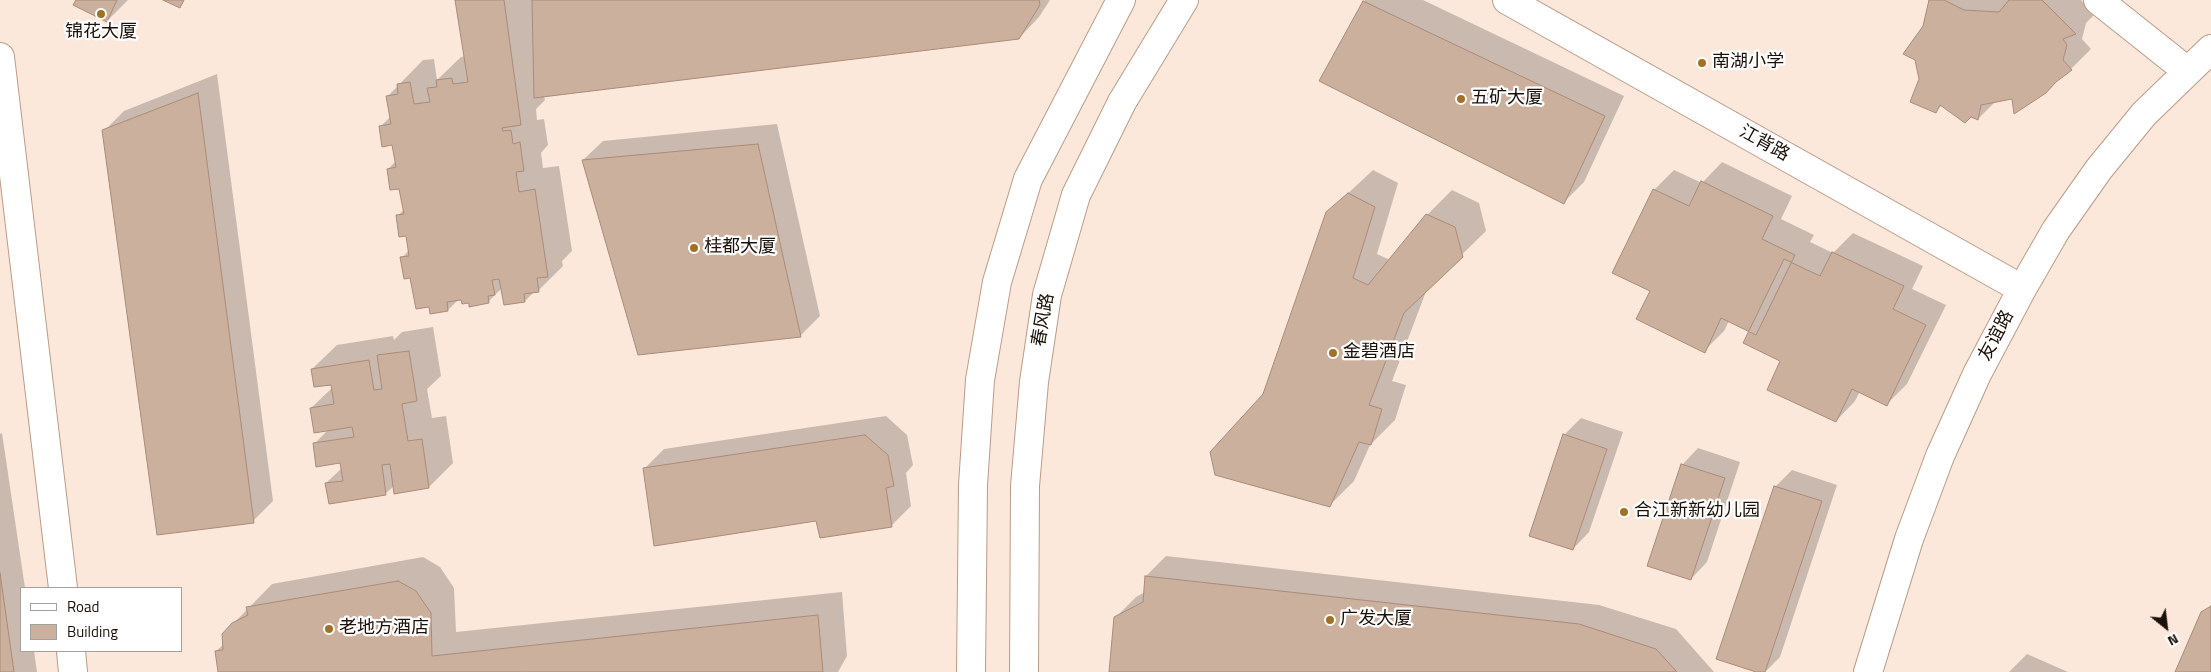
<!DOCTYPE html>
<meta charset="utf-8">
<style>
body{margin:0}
#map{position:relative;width:2211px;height:672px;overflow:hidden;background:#fce8db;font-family:"Titillium Web",sans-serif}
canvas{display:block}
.legend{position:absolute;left:20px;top:587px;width:162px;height:65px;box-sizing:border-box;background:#fff;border:1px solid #a4a09d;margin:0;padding:6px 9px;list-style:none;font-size:15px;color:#1c1109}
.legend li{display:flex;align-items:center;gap:10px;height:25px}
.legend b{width:25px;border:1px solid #a4a09d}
.north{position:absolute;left:2141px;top:602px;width:50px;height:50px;-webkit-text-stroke:4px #fff;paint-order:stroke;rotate:151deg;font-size:14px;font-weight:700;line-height:20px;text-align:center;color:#1c1109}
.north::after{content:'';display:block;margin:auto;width:18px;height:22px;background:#1c1109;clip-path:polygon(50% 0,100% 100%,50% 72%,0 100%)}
</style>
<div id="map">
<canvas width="2211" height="672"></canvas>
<ul class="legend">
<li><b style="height:6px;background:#fff"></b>Road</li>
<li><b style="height:14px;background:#ccb09e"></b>Building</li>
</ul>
<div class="north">N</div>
</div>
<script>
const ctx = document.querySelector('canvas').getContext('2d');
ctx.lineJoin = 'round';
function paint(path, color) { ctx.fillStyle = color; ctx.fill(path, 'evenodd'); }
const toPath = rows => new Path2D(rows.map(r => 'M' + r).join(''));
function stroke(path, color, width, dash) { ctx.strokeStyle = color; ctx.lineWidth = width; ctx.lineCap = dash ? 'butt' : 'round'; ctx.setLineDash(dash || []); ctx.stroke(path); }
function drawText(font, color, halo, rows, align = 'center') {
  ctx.font = font + ' "Titillium Web","Noto Sans SC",sans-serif'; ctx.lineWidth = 4.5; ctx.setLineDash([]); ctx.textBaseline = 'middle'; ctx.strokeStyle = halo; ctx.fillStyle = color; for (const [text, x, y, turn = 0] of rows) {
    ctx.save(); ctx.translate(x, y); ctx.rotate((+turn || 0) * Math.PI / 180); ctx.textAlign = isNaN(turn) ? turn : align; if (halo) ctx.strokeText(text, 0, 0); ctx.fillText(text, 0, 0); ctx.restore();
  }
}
paint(toPath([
 [77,0,128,0,107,21],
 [457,0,532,0,532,4,534,4,534,0,1050,0,1039,17,1019,38,544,96,545,100,536,109,537,120,544,119,548,145,541,153,543,168,559,166,572,251,562,261,563,266,539,290,535,291,525,301,505,304,502,288,488,302,459,299,448,310,430,305,402,258,409,250,407,234,398,216,404,209,400,187,388,169,396,161,393,144,380,127,391,116,388,96,423,60,434,59,437,80,461,57,465,56],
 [1365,0,1423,0,1624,96,1584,182,1564,202,1364,2],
 [1930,0,2081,0,2095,14,2086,23,2082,39,2091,49,2071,69,2013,98,1996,101,1978,119,1942,105,1936,111,1921,79,1924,27],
 [217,74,273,501,253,521,104,131,124,111],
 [777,124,820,316,800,336,583,160,603,141],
 [1722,162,1792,196,1781,219,1814,235,1810,242,1833,253,1853,233,1923,266,1912,289,1946,305,1907,384,1887,404,1860,391,1855,401,1836,421,1782,361,1750,331,1729,321,1724,331,1704,351,1651,290,1654,190,1674,170,1702,183],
 [1373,170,1398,183,1377,254,1390,260,1427,215,1452,190,1479,203,1486,231,1427,289,1392,381,1406,385,1395,420,1370,445,1354,481,1330,505,1264,394,1327,213],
 [433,327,441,376,427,389,432,418,446,416,453,463,429,487,394,486,385,494,326,483,342,468,341,462,314,444,329,429,311,408,333,387,332,383,312,369,337,345,393,336,394,340,402,332],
 [886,416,907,435,913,465,906,473,911,506,891,526,818,520,644,469,664,449],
 [1581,418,1623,432,1589,532,1573,549,1564,435],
 [2,433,25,588,21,588,21,651,34,651,37,672,0,672,0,434],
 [1698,448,1740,462,1707,562,1691,579,1682,465],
 [1792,470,1837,485,1780,657,1765,672,1760,672,1775,487],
 [1166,556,1599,605,1676,629,1714,672,1111,672,1116,617,1136,597,1145,592,1146,576],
 [423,557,440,567,454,588,456,632,842,592,847,656,838,672,219,672,216,651,224,644,233,624,272,584],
 [2027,654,2068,672,2009,672]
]), '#0003');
const building = toPath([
 [76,0,117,0,107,22,73,5,76,0],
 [163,0,184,0,180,8,163,0],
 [455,0,504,0,521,125,502,128,503,131,511,130,513,144,520,142,524,171,516,172,519,192,535,189,548,277,537,278,539,292,524,294,525,302,504,305,499,279,492,280,495,295,488,296,489,303,469,307,469,303,462,304,461,300,447,302,448,311,430,314,429,307,416,309,410,278,404,279,400,257,409,256,406,236,399,237,396,215,404,214,399,189,390,190,387,169,396,167,392,145,382,147,379,126,391,124,386,96,398,94,397,84,410,82,414,104,430,102,427,88,437,87,436,80,452,78,453,84,468,82,455,0],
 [532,0,1039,0,1040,5,1019,39,534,98,532,0],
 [1929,0,1944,0,1964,10,1999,12,2009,0,2042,0,2076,34,2063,39,2067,45,2063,60,2072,70,2056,82,2046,93,2014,114,2012,99,1981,105,1978,120,1971,117,1965,123,1940,105,1936,113,1910,102,1919,79,1915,60,1903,54,1923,26,1929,0],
 [1363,1,1605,116,1564,204,1319,81,1363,1],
 [198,93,254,523,157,535,102,130,198,93],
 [758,144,801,337,638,355,582,160,758,144],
 [1701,181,1773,216,1762,239,1795,255,1756,335,1721,318,1705,353,1636,319,1650,291,1612,273,1653,189,1689,206,1701,181],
 [1348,193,1375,207,1353,278,1368,285,1426,214,1455,227,1463,257,1404,313,1369,405,1382,409,1371,445,1359,442,1330,507,1215,475,1210,452,1263,394,1326,212,1348,193],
 [1832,252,1904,286,1893,309,1926,325,1887,406,1852,389,1836,422,1767,390,1780,361,1743,343,1784,259,1820,276,1832,252],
 [409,351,417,401,402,404,408,441,422,439,429,488,394,494,390,464,382,465,386,495,329,504,325,483,343,481,340,463,316,467,313,443,354,437,352,427,314,433,310,408,334,404,331,385,314,387,311,369,369,360,374,390,382,389,377,355,409,351],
 [1563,434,1607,449,1573,550,1529,536,1563,434],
 [865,435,888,455,894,486,886,488,892,527,820,538,816,521,654,546,643,468,865,435],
 [1681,464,1725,478,1691,580,1647,566,1681,464],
 [1774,486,1822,501,1765,672,1756,672,1716,659,1774,486],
 [0,573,14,672,0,672,0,573],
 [1145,576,1579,624,1656,649,1677,672,1109,672,1114,617,1143,602,1145,576],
 [398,581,416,591,431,613,432,656,818,615,823,672,218,672,215,651,223,650,222,634,232,623,248,615,246,607,398,581],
 [2211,606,2211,672,2175,672,2201,612,2211,606]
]);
paint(building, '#ccb09e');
stroke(building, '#a98b77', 1);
const minor = toPath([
 [1507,0,2022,289],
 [2098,0,2186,70],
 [0,57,63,588],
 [71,651,73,672],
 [971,672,973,485,980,380,997,282,1028,179,1121,0],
 [1024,672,1025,486,1034,382,1047,295,1076,195,1122,102,1184,0],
 [1868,672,1909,539,1940,456,1977,374,2022,289,2056,230,2099,169,2144,114,2211,49]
]);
stroke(minor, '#bb9b87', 30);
stroke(minor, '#fff', 28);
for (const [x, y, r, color] of [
 [101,14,5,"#a17225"],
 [1702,63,5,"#a17225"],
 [1461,99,5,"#a17225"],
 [694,248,5,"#a17225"],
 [1333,353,5,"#a17225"],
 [1624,512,5,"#a17225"],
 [1330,620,5,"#a17225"],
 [329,629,5,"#a17225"]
]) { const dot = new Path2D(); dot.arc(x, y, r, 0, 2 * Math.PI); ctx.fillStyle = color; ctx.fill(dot); stroke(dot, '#fff', 2); }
drawText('18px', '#1c1109', '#fff', [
 ["锦花大厦",101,33,"center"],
 ["南湖小学",1712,63],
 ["五矿大厦",1471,99],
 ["桂都大厦",704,248],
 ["金碧酒店",1343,353],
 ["合江新新幼儿园",1634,512],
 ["广发大厦",1340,620],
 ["老地方酒店",339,629]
], 'left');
drawText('18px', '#1c1109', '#fff', [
 ["江背路",1764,144,29],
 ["春风路",1044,320,-80],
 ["友谊路",1997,336,-62]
]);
</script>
